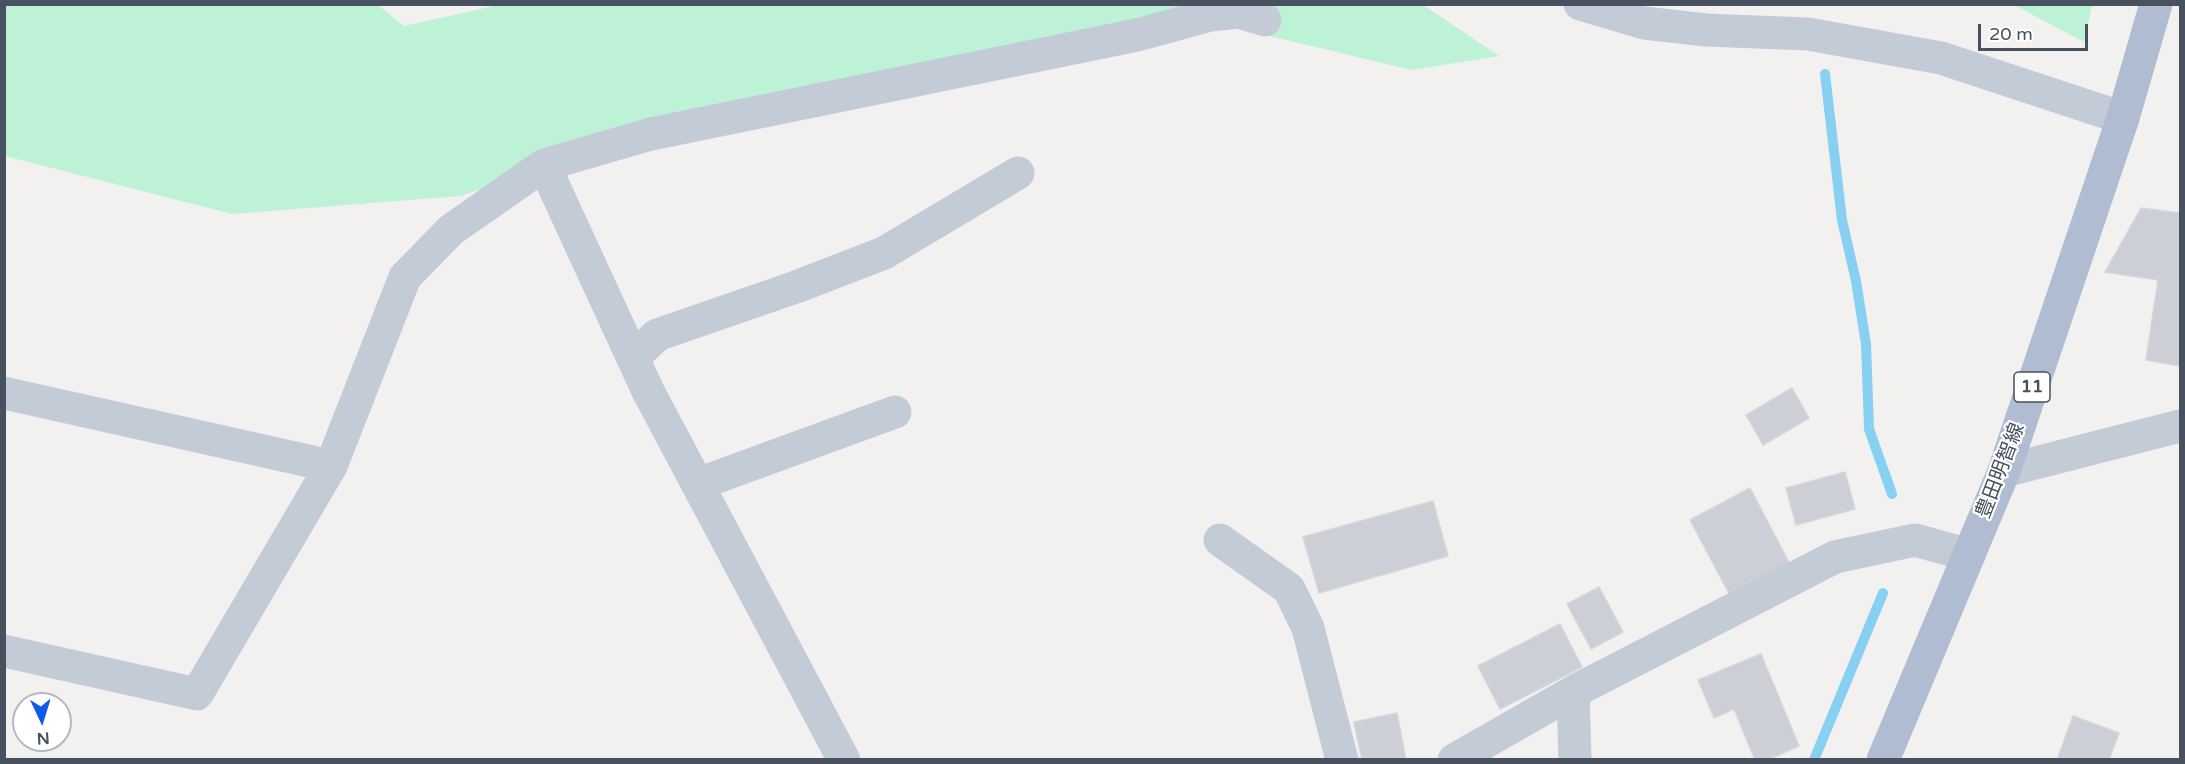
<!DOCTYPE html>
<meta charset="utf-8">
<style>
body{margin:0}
#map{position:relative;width:2185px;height:764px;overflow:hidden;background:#f3f1f0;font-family:"Varela Round",sans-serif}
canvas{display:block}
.frame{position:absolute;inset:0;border:6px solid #47515f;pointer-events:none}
.north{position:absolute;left:12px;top:692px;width:60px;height:60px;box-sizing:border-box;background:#fff;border:2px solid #b5b9bf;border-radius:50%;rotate:176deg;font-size:16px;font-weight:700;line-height:24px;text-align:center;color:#47515f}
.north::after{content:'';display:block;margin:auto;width:21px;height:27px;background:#0f59ef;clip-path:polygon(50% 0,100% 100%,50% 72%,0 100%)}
.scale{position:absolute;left:1978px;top:24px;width:110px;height:27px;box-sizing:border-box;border:3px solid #47515f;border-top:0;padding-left:8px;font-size:18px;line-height:21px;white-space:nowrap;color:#47515f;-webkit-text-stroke:4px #fff;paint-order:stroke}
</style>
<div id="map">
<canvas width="2185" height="764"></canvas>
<div class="frame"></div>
<div class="north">N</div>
<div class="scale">20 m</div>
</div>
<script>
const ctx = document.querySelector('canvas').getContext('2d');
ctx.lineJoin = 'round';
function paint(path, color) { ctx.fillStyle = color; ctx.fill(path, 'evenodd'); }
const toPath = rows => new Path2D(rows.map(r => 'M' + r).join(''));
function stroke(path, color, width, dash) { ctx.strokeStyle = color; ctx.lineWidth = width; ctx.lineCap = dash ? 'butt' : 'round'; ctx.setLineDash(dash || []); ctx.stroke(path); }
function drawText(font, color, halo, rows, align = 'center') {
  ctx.font = font + ' "Varela Round","Noto Sans JP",sans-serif'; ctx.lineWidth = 4.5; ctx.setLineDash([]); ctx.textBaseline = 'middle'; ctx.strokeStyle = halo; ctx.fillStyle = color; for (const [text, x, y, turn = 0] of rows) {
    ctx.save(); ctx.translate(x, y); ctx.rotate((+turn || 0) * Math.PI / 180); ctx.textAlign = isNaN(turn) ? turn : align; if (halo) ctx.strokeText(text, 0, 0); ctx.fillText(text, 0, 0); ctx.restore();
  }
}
paint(toPath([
 [503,4,1422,4,1499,56,1411,70,1187,16,693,115,461,196,232,214,5,156,4,5,378,5,404,26],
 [2014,5,2092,5,2084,42]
]), '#bdf2d7');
stroke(toPath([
 [1825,74,1842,220,1856,281,1866,344,1869,429,1892,494],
 [1814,760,1883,593]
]), '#88d0f1', 10);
const building = toPath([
 [2141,208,2180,213,2180,366,2146,360,2158,280,2105,272,2141,208],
 [1792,388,1809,418,1763,445,1746,415,1792,388],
 [1845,472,1855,509,1796,525,1786,488,1845,472],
 [1750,488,1792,568,1732,599,1690,520,1750,488],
 [1433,501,1448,556,1319,593,1303,537,1433,501],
 [1599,587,1623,632,1591,649,1567,604,1599,587],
 [1560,624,1582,667,1500,709,1478,666,1560,624],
 [1761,654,1799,746,1767,760,1755,760,1734,709,1714,718,1698,680,1761,654],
 [1397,713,1406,760,1362,760,1354,722,1397,713],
 [2073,716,2119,733,2109,760,2057,760,2073,716]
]);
paint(building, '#cccfd6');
stroke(building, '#d4d6dc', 1.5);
stroke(toPath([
 [1580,4,1644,23,1706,30,1808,34,1941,58,2123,118],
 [544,165,648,391,844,760],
 [633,358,657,335,796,287,884,253,1018,173],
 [4,393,331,466],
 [2004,471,2180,426],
 [698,484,895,412],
 [1220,540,1289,589,1308,628,1342,760],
 [4,651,197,694,331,466,405,277,451,230,544,165,651,134,1137,35,1210,15,1238,12,1265,20],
 [1573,692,1575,760],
 [1454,760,1573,692,1835,557,1915,540,1969,555]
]), '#c3cbd6', 33);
stroke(toPath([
 [1883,760,2004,471,2123,118,2156,4]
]), '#afbcd1', 33);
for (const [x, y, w] of [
 [2032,387,36]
]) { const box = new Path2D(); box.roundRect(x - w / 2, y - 15, w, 30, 4.5); ctx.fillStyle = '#fff'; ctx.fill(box); stroke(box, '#47515f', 1.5); }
drawText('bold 18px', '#47515f', null, [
 ["11",2032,387]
]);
drawText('20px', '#47515f', '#fff', [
 ["豊田明智線",2001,471,-69]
]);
</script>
